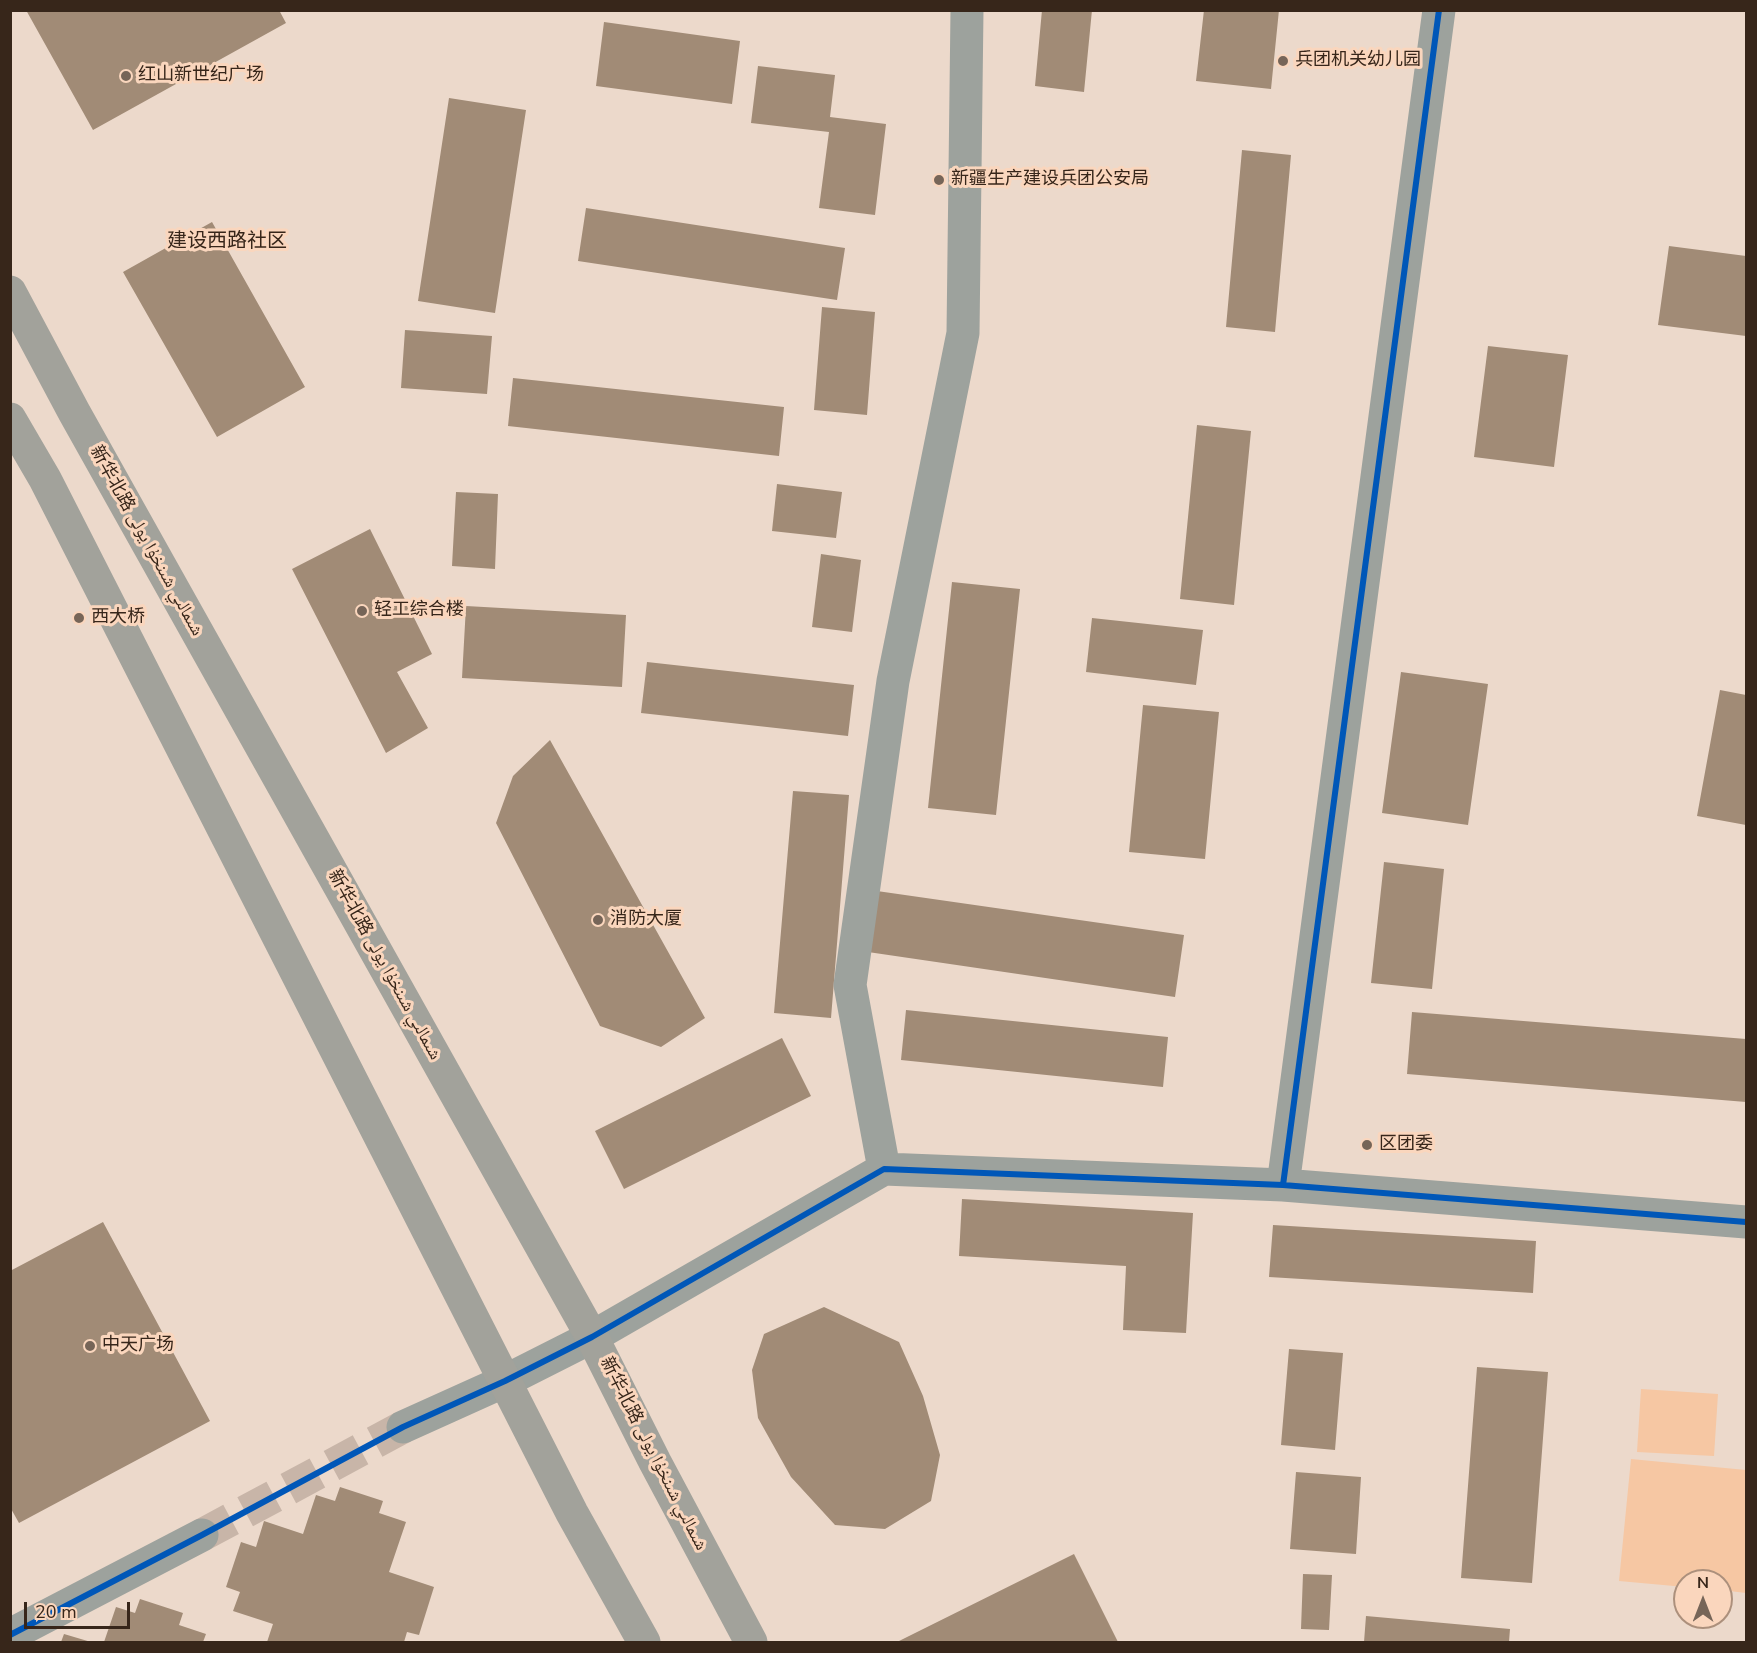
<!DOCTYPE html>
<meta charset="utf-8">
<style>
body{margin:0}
#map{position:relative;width:1757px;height:1653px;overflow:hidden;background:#ecd9cb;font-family:"Nunito Sans",sans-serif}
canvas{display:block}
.frame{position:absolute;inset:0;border:12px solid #37261a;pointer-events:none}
.north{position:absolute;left:1673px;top:1569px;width:60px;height:60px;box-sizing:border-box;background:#fad6bd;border:2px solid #ac907c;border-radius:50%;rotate:0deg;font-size:16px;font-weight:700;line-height:24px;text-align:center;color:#37261a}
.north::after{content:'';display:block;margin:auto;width:21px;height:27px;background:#766558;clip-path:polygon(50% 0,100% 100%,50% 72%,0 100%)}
.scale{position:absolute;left:24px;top:1602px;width:106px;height:27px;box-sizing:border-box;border:3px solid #37261a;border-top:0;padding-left:8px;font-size:18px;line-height:21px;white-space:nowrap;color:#37261a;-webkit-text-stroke:4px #fad6bd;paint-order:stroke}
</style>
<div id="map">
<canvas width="1757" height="1653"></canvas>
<div class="frame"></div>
<div class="north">N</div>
<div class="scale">20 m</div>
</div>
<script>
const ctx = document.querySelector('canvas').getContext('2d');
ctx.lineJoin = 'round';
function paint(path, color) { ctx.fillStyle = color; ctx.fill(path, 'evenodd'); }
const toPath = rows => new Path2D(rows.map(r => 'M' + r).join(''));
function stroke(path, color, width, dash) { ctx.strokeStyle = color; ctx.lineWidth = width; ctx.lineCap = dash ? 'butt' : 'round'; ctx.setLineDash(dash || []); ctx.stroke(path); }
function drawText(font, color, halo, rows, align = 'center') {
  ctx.font = font + ' "Nunito Sans","Noto Naskh Arabic","Noto Sans SC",sans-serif'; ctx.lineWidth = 6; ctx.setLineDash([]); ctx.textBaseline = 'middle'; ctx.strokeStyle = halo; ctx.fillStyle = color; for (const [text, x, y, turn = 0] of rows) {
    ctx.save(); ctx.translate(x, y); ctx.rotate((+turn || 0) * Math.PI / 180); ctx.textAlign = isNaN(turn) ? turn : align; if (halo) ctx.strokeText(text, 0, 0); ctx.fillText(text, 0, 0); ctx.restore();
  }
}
paint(toPath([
 [1641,1389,1718,1394,1714,1456,1637,1452],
 [1631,1459,1746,1470,1746,1593,1721,1590,1721,1581,1685,1581,1685,1587,1619,1581]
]), '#f6c7a3');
paint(toPath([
 [26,10,279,10,286,23,93,130],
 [1042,10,1092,10,1084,92,1035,86],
 [1204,10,1279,10,1271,89,1196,81],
 [604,22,740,41,732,104,596,86],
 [758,66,835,75,830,117,886,124,875,215,819,208,829,132,751,123],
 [449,98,526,110,495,313,418,301],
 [1242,150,1291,155,1275,332,1226,327],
 [586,208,845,248,837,300,578,261],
 [212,222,305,387,217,437,123,272],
 [1669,246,1746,256,1746,336,1658,325],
 [822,307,875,312,867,415,814,410],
 [405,330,492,336,487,394,401,388],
 [1488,346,1568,355,1554,467,1474,457],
 [513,378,784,407,779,456,508,426],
 [1197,425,1251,431,1234,605,1180,599],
 [777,484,842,492,836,538,772,531],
 [456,492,498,494,495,569,452,566],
 [370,529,432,654,397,672,428,728,386,753,292,569],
 [821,554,861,560,852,632,812,627],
 [952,582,1020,589,996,815,928,808],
 [466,606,626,615,622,687,462,678],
 [1092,618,1203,630,1196,685,1086,672],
 [647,662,854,685,848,736,641,713],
 [1401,672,1488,684,1468,825,1382,813],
 [1720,690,1746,695,1746,825,1697,816],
 [1143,705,1219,712,1205,859,1129,852],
 [550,740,705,1018,661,1047,600,1026,496,823,513,776],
 [793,791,849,795,831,1018,774,1013],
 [1384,862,1444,869,1432,989,1371,983],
 [877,891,1184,935,1175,997,868,952],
 [906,1010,1168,1037,1163,1087,901,1060],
 [1412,1012,1746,1039,1746,1102,1407,1074],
 [782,1038,811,1096,624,1189,595,1131],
 [962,1199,1193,1213,1186,1333,1123,1330,1126,1266,959,1256],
 [103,1222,210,1421,19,1523,10,1507,10,1271],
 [1273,1225,1536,1241,1533,1293,1269,1277],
 [824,1307,899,1342,923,1396,940,1455,931,1501,885,1529,835,1525,791,1477,758,1418,752,1370,764,1334],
 [1289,1349,1343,1353,1335,1450,1281,1445],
 [1477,1367,1548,1372,1532,1583,1461,1578],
 [1296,1472,1361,1477,1356,1554,1290,1549],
 [340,1487,383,1501,379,1513,406,1522,389,1572,434,1587,419,1635,407,1632,404,1642,368,1642,362,1641,361,1642,267,1642,273,1624,233,1611,240,1592,226,1587,241,1542,256,1547,264,1521,303,1534,316,1495,335,1501],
 [1074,1554,1118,1642,897,1642],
 [1303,1574,1332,1575,1329,1630,1301,1629],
 [140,1599,183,1613,179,1625,206,1634,203,1642,104,1642,116,1607,135,1613],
 [1366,1616,1510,1629,1509,1642,1364,1642],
 [64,1634,91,1642,61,1642]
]), '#a18b76');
stroke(toPath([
 [202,1535,403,1427]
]), '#c8b5a8', 33, [33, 16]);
stroke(toPath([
 [884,1169,850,985,893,681,963,333,967,10],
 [1283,1185,1439,10],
 [403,1427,505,1381,592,1337,884,1169,1283,1185,1746,1222],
 [10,1635,202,1535]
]), '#9da29d', 33);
stroke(toPath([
 [10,292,74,412,592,1337,655,1462,751,1642],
 [10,419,45,479,572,1513,644,1642]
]), '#a2a29b', 33);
stroke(toPath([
 [1283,1185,1439,10],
 [10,1635,202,1535,403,1427,505,1381,592,1337,884,1169,1283,1185,1746,1222]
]), '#0057b8', 6);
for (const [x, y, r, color] of [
 [1283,61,6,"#766558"],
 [126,76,6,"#766558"],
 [939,180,6,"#766558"],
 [362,611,6,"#766558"],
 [79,618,6,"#766558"],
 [598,920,6,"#766558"],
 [1367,1145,6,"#766558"],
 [90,1346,6,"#766558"]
]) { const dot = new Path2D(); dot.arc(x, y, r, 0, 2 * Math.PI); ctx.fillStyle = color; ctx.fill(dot); stroke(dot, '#fad6bd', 2); }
drawText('18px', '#37261a', '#fad6bd', [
 ["兵团机关幼儿园",1295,61],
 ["红山新世纪广场",138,76],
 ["新疆生产建设兵团公安局",951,180],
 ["轻工综合楼",374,611],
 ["西大桥",91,618],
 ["消防大厦",610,920],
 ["区团委",1379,1145],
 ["中天广场",102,1346]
], 'left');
drawText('18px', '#37261a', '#fad6bd', [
 ["新华北路 شىمالىي شىنخۇا يولى",146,541,61],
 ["新华北路 شىمالىي شىنخۇا يولى",384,965,61],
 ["新华北路 شىمالىي شىنخۇا يولى",653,1454,63]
]);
drawText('20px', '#37261a', '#fad6bd', [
 ["建设西路社区",227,242]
]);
</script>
